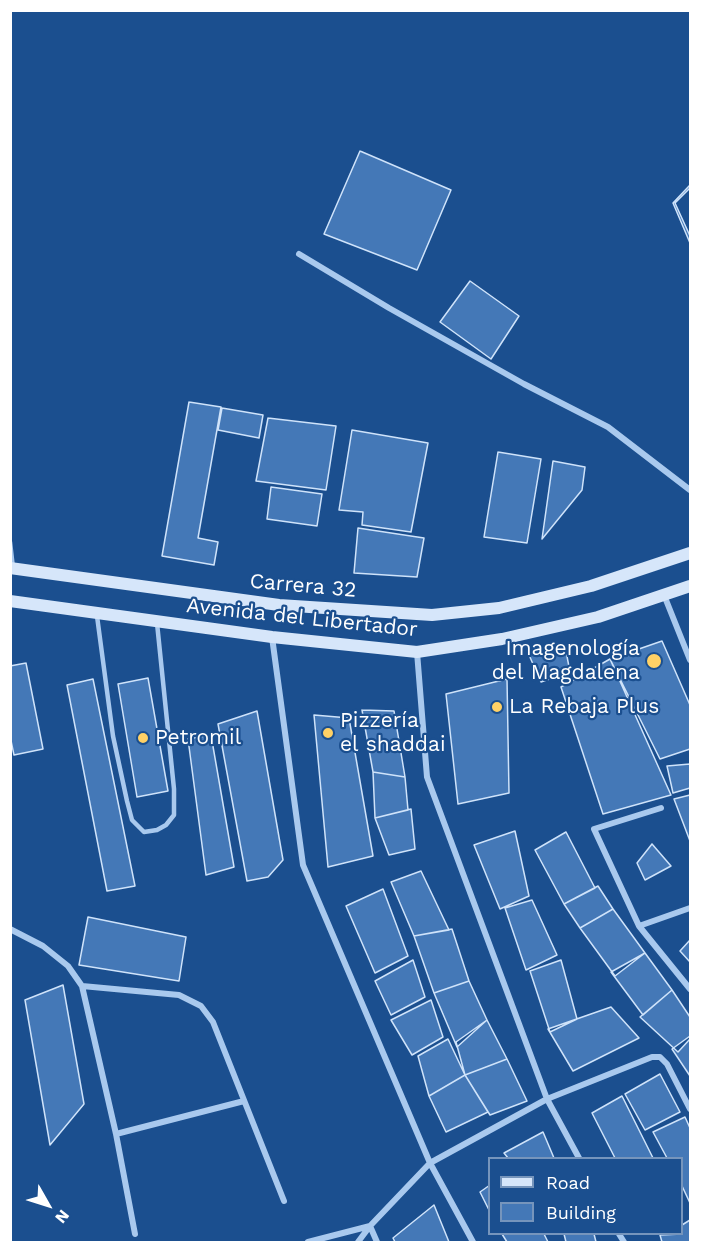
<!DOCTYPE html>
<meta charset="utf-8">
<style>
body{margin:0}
#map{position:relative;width:701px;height:1253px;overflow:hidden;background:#1b4f8f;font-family:"Work Sans",sans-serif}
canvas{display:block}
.frame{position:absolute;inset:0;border:12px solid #fff;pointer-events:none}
.legend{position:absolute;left:488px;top:1157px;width:195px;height:78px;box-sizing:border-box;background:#1b4f8f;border:2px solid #7695bc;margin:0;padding:8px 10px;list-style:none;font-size:18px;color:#fff}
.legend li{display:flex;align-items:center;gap:12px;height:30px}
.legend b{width:30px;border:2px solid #7695bc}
.north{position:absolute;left:18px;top:1175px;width:60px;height:60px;-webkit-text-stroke:4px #1b4f8f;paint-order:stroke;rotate:129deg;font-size:16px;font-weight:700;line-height:24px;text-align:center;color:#fff}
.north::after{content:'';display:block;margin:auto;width:21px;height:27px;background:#fff;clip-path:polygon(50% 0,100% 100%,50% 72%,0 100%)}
</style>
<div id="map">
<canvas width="701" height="1253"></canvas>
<div class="frame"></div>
<ul class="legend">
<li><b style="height:8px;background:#d6e6fa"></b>Road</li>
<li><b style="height:16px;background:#4478b7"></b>Building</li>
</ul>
<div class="north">N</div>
</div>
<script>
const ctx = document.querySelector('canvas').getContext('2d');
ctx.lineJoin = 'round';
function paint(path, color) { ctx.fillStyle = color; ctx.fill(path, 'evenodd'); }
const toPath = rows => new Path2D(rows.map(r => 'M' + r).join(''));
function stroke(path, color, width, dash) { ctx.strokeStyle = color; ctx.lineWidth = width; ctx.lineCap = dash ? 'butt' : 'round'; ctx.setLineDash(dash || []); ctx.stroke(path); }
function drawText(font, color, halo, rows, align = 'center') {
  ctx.font = font + ' "Work Sans",sans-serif'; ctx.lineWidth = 4.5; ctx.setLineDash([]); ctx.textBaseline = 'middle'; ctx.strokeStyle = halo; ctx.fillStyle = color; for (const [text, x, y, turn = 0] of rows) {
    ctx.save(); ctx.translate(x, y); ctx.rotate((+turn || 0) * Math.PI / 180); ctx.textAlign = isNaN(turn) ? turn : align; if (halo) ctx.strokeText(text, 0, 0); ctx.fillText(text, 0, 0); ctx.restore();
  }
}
const building = toPath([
 [360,151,451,190,417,270,324,234,360,151],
 [690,185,690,243,673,203,690,185],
 [690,188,690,236,675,203,690,188],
 [470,281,519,316,491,359,440,322,470,281],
 [189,402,221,407,198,538,218,542,214,565,162,556,189,402],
 [222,408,263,415,259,438,218,430,222,408],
 [268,418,336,426,326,490,256,481,268,418],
 [352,430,428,443,411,532,362,525,363,512,339,510,352,430],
 [498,452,541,459,527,543,484,537,498,452],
 [553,461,585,467,582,490,542,539,553,461],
 [271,487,322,494,317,526,267,519,271,487],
 [358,528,424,538,417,577,354,573,358,528],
 [662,641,690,705,690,749,660,759,610,659,662,641],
 [565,646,570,672,541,682,529,655,565,646],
 [610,659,671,795,603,814,561,687,610,659],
 [26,663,43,749,14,755,10,736,10,666,26,663],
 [148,678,168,791,137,797,118,684,148,678],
 [93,679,135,886,107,891,67,685,93,679],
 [507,679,509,793,458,804,446,694,507,679],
 [362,710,394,711,405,777,373,772,362,710],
 [257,711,283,860,268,877,247,881,218,724,257,711],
 [314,715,349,718,373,856,328,867,314,715],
 [211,735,234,867,206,875,188,739,211,735],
 [690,764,690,788,673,793,667,766,690,764],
 [373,772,405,777,408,810,375,818,373,772],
 [690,795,690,841,674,799,690,795],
 [411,809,415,849,389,855,375,818,411,809],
 [515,831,529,896,500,909,474,845,515,831],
 [566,832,595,888,564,904,535,850,566,832],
 [652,844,671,866,645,880,637,863,652,844],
 [421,871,449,930,414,936,391,882,421,871],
 [598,886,613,909,580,928,564,904,598,886],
 [383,889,408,956,375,973,346,906,383,889],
 [532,900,557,955,526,970,505,908,532,900],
 [613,909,645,953,615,976,580,928,613,909],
 [88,917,186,937,179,981,79,965,88,917],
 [452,929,469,981,434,993,414,936,452,929],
 [690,940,690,962,680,951,690,940],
 [645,953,672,990,643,1015,611,972,645,953],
 [413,960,425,997,391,1015,375,981,413,960],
 [561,960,577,1019,550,1032,530,971,561,960],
 [469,981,487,1020,457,1047,434,993,469,981],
 [63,985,84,1104,50,1145,25,1000,63,985],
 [672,990,690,1017,690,1039,678,1052,640,1017,672,990],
 [431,1000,443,1037,412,1055,391,1020,431,1000],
 [611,1007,639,1038,573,1071,548,1029,611,1007],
 [487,1020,507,1059,465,1075,456,1042,487,1020],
 [690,1036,690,1076,672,1049,690,1036],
 [448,1039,465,1075,429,1096,418,1056,448,1039],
 [507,1059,527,1101,490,1115,465,1075,507,1059],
 [660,1074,680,1112,645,1130,625,1094,660,1074],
 [465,1075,488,1112,446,1132,429,1096,465,1075],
 [622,1096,653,1158,615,1158,592,1113,622,1096],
 [685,1117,690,1128,690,1203,682,1186,682,1158,667,1158,653,1132,685,1117],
 [543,1132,554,1158,508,1158,504,1153,543,1132],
 [490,1185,490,1212,480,1192,490,1185],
 [434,1205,449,1242,395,1242,393,1238,434,1205],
 [690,1220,690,1242,662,1242,660,1235,682,1234,682,1225,690,1220],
 [502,1234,544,1234,548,1242,507,1242,502,1234],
 [564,1234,594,1234,596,1242,566,1242,564,1234]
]);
paint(building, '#4478b7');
stroke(building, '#cfe3fa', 1.5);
stroke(toPath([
 [10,542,13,568],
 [97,616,113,736,127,801,132,820,144,832,157,830,166,825,174,815,174,789,157,623]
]), '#a9c9ee', 4.5);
stroke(toPath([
 [299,254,389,308,524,384,608,427,690,490],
 [664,595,690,660],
 [272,637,303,865,430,1163,473,1242],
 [417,652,427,777,547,1099,579,1158],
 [661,808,594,829,639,926,690,989],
 [639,926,690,908],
 [10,929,43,946,68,966,82,986,116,1134,135,1234],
 [82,986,179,995,201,1006,213,1022,284,1201],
 [116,1134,244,1101],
 [370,1226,377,1242],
 [619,1234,624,1242],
 [308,1242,370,1226],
 [358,1242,370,1226,430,1163,547,1099,652,1057,660,1057,667,1064,690,1109]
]), '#a9c9ee', 6);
stroke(toPath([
 [10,568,279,605,432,615,499,608,591,586,690,553],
 [10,601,272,637,417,652,502,639,598,617,690,586]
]), '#d6e6fa', 12);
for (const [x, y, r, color] of [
 [654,661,8,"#ffd166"],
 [497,707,6,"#ffd166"],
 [328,733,6,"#ffd166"],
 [143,738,6,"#ffd166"]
]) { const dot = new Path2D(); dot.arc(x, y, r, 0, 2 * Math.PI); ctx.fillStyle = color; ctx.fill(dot); stroke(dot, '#1b4f8f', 2); }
drawText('21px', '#fff', '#1b4f8f', [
 ["Carrera 32",303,586,5],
 ["Avenida del Libertador",302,618,6]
]);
drawText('21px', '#fff', '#1b4f8f', [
 ["Imagenología",640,649,"right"],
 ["del Magdalena",640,673,"right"],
 ["La Rebaja Plus",509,707],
 ["Pizzería",340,721],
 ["el shaddai",340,745],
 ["Petromil",155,738]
], 'left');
</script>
